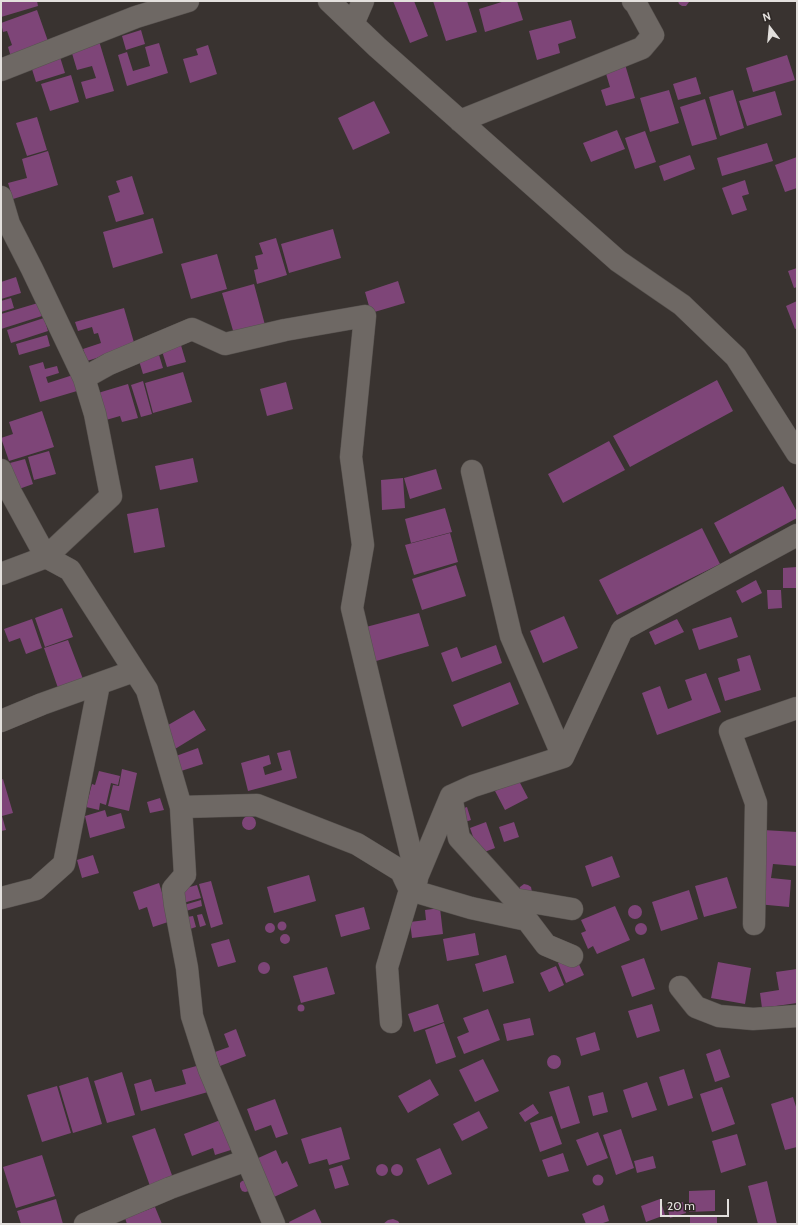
<!DOCTYPE html>
<style>
body{margin:0}
#map{position:relative;width:798px;height:1225px;overflow:hidden;background:#393330;font-family:Cabin,sans-serif}
canvas{display:block}
.frame{position:absolute;inset:0;border:2px solid #e3e0dd;pointer-events:none}
.north{position:absolute;left:750px;top:8px;width:40px;height:40px;-webkit-text-stroke:3px #2f2926;paint-order:stroke;rotate:344deg;font-size:11px;font-weight:700;line-height:16px;text-align:center;color:#e3e0dd}
.north::after{content:'';display:block;margin:auto;width:14px;height:18px;background:#e3e0dd;clip-path:polygon(50% 0,100% 100%,50% 72%,0 100%)}
.scale{position:absolute;left:660px;top:1199px;width:69px;height:18px;box-sizing:border-box;border:2px solid #e3e0dd;border-top:0;padding-left:5px;font-size:12px;line-height:14px;white-space:nowrap;color:#e3e0dd;-webkit-text-stroke:3px #2f2926;paint-order:stroke}
</style>
<div id="map">
<canvas width="798" height="1225"></canvas>
<div class="frame"></div>
<div class="north">N</div>
<div class="scale">20 m</div>
</div>
<script>
const ctx = document.querySelector('canvas').getContext('2d');
ctx.lineJoin = 'round';
function paint(path, color) { ctx.fillStyle = color; ctx.fill(path, 'evenodd'); }
const toPath = rows => new Path2D(rows.map(r => 'M' + r).join(''));
function stroke(path, color, width, dash) { ctx.strokeStyle = color; ctx.lineWidth = width; ctx.lineCap = dash ? 'butt' : 'round'; ctx.setLineDash(dash || []); ctx.stroke(path); }
paint(toPath([
 [1,1,37,1,38,6,1,17],
 [393,1,414,1,428,36,410,43],
 [433,1,467,1,477,32,446,41],
 [505,1,517,1,523,20,485,32,479,9],
 [678,1,689,1,689,2,686,6,682,6,679,4],
 [37,10,49,44,11,57,8,47,12,45,7,31,3,32,1,23],
 [571,20,576,38,558,44,560,53,537,60,529,31],
 [141,30,145,44,126,50,122,36],
 [99,41,114,91,86,99,81,82,96,78,92,66,77,70,71,50],
 [159,43,168,73,127,86,118,55,127,52,133,71,150,66,145,47],
 [208,45,217,74,190,83,183,59,198,55,196,49],
 [787,55,795,80,753,92,746,68],
 [60,57,65,73,36,82,31,66],
 [624,61,635,98,606,106,601,90,610,87,604,67],
 [71,75,79,102,50,111,41,84],
 [696,77,701,94,678,100,673,84],
 [669,90,679,123,650,132,640,98],
 [733,90,744,128,720,136,709,97],
 [775,91,782,115,747,126,739,101],
 [705,99,717,139,692,146,680,107],
 [374,101,390,133,353,150,338,118],
 [37,117,47,150,27,156,16,123],
 [617,130,625,149,591,162,583,143],
 [645,131,656,162,635,169,625,138],
 [767,143,773,161,722,176,717,158],
 [48,151,58,185,13,199,8,183,27,178,22,159],
 [690,155,695,169,664,181,659,166],
 [797,157,797,188,785,192,775,165],
 [132,176,144,214,116,222,108,196,120,192,116,181],
 [745,180,749,194,742,196,747,210,732,215,722,188],
 [153,218,163,253,113,268,103,232],
 [333,229,341,258,289,273,281,244],
 [276,238,287,275,257,284,254,270,258,269,255,256,263,254,259,243],
 [217,254,227,289,191,299,181,264],
 [797,268,797,287,794,288,788,271],
 [16,277,21,293,1,299,1,282],
 [398,281,405,303,371,313,365,292],
 [254,284,265,325,234,334,222,293],
 [11,298,14,308,1,312,1,301],
 [797,301,797,328,795,329,786,306],
 [38,303,42,316,1,329,1,314],
 [124,308,135,346,87,361,83,349,101,343,98,333,94,334,92,327,78,331,75,322],
 [44,318,48,331,11,343,7,330],
 [47,335,50,346,19,355,16,344],
 [180,342,186,362,167,367,161,348],
 [157,348,163,368,143,374,137,354],
 [43,362,45,369,57,366,59,373,46,377,48,383,73,375,77,391,40,402,29,366],
 [183,372,192,402,153,413,145,383],
 [717,380,733,411,630,467,613,436],
 [143,381,152,414,141,417,131,385],
 [286,382,293,409,267,416,260,389],
 [128,384,138,418,122,422,120,416,106,420,98,393],
 [42,411,54,447,9,461,1,438,13,434,9,422],
 [609,441,625,470,563,503,548,474],
 [49,451,56,474,34,480,28,457],
 [193,458,198,482,160,490,155,466],
 [25,459,33,484,19,489,10,463],
 [436,469,442,489,410,499,404,478],
 [403,478,405,508,382,510,381,480],
 [783,486,797,512,797,518,730,554,714,523],
 [158,508,165,547,134,553,127,514],
 [445,508,452,532,411,543,405,519],
 [702,528,720,564,617,615,599,580],
 [450,533,458,562,414,575,405,545],
 [456,565,466,596,422,610,412,579],
 [797,567,797,588,783,588,783,568],
 [756,580,762,593,742,603,736,591],
 [767,590,781,590,782,608,768,609],
 [62,608,73,637,45,647,35,618],
 [419,613,429,646,376,661,366,627],
 [564,616,578,648,543,663,530,631],
 [731,617,738,637,699,650,692,629],
 [32,619,42,648,26,654,20,638,9,642,4,629],
 [677,619,684,632,655,645,649,632],
 [68,640,83,679,58,688,44,648],
 [496,645,502,663,452,682,441,653,457,647,461,658],
 [750,655,761,690,725,701,718,678,740,671,737,659],
 [706,673,721,712,657,735,642,693,660,686,668,709,692,700,685,680],
 [510,682,519,704,462,727,453,705],
 [194,710,206,730,175,749,163,728],
 [198,748,203,764,181,771,176,756],
 [290,750,297,778,248,791,241,763,269,755,271,764,263,767,265,775,282,770,277,753],
 [122,769,137,773,129,811,108,806,113,785,119,786],
 [99,771,120,776,118,785,111,783,106,805,100,803,99,810,86,807,92,784,95,785],
 [3,779,13,813,2,816,6,830,1,831,1,780],
 [518,779,528,798,505,810,495,791],
 [160,798,164,810,150,813,147,802],
 [467,807,471,820,462,823,458,810],
 [105,810,107,817,121,813,125,828,90,838,85,816],
 '242 823a7 7 0 1 1 14 0a7 7 0 1 1-14 0Z',
 [486,822,495,848,479,854,470,828],
 [514,822,519,837,504,842,499,827],
 [763,830,797,832,797,866,773,864,771,878,791,880,789,907,757,904],
 [93,855,99,873,82,878,77,860],
 [612,856,620,877,592,887,585,866],
 [309,875,316,901,274,913,267,887],
 [727,877,737,908,704,917,695,886],
 [211,881,223,924,211,928,199,884],
 [159,883,171,921,153,927,147,907,139,910,133,892],
 [524,884,528,885,531,887,532,892,518,891,520,887],
 [197,885,201,898,183,903,179,890],
 [689,890,698,919,661,931,652,902],
 [201,900,202,906,186,911,184,905],
 '628 912a7 7 0 1 1 14 0a7 7 0 1 1-14 0Z',
 [615,906,630,940,597,954,593,946,588,949,581,933,586,931,581,920],
 [364,907,370,929,341,937,335,915],
 [440,908,443,934,412,938,410,922,426,920,425,910],
 [202,914,206,925,200,927,197,915],
 [193,916,196,927,190,929,187,917],
 '277.5 926a4.5 4.5 0 1 1 9 0a4.5 4.5 0 1 1-9 0Z',
 '635 929a6 6 0 1 1 12 0a6 6 0 1 1-12 0Z',
 '265 928a5 5 0 1 1 10 0a5 5 0 1 1-10 0Z',
 [475,933,479,955,447,961,443,939],
 '280 939a5 5 0 1 1 10 0a5 5 0 1 1-10 0Z',
 [229,939,236,962,218,967,211,944],
 [506,955,514,983,483,992,475,964],
 [575,956,584,975,566,983,558,963],
 [644,958,655,989,632,997,621,966],
 '258 968a6 6 0 1 1 12 0a6 6 0 1 1-12 0Z',
 [718,962,751,968,745,1004,711,998],
 [556,966,564,985,549,992,540,973],
 [327,967,335,994,301,1003,293,976],
 [797,969,797,1003,762,1008,760,993,779,990,776,972],
 [438,1004,444,1022,414,1032,408,1014],
 [652,1004,660,1031,637,1038,628,1011],
 '297.5 1008a3.5 3.5 0 1 1 7 0a3.5 3.5 0 1 1-7 0Z',
 [488,1009,500,1040,464,1054,457,1037,469,1032,463,1018],
 [530,1018,534,1035,507,1041,503,1024],
 [444,1023,456,1057,436,1064,425,1030],
 [236,1029,246,1056,220,1066,215,1052,229,1047,224,1034],
 [595,1032,600,1050,581,1056,576,1038],
 [720,1049,730,1077,715,1082,706,1054],
 '547 1062a7 7 0 1 1 14 0a7 7 0 1 1-14 0Z',
 [483,1059,499,1091,475,1102,459,1070],
 [200,1065,208,1092,141,1111,134,1084,151,1079,155,1092,186,1084,182,1070],
 [684,1069,693,1098,668,1106,659,1077],
 [122,1072,135,1115,107,1123,94,1081],
 [88,1077,102,1124,73,1133,59,1086],
 [430,1079,439,1095,408,1113,398,1096],
 [647,1082,657,1110,632,1118,623,1090],
 [57,1086,71,1133,42,1142,27,1095],
 [569,1086,580,1123,561,1129,549,1092],
 [722,1087,735,1124,712,1132,700,1094],
 [603,1092,608,1112,593,1116,588,1096],
 [793,1097,797,1110,797,1147,785,1150,771,1104],
 [275,1099,288,1134,276,1138,271,1125,255,1131,247,1109],
 [533,1104,539,1113,525,1122,519,1113],
 [479,1111,488,1128,462,1141,453,1124],
 [552,1116,562,1144,540,1152,530,1123],
 [223,1119,234,1149,215,1155,213,1148,192,1156,184,1134],
 [341,1127,350,1159,329,1165,327,1159,309,1164,301,1139],
 [155,1128,173,1178,150,1186,132,1136],
 [621,1129,634,1168,616,1175,603,1135],
 [598,1132,608,1158,587,1166,576,1140],
 [737,1134,746,1165,721,1173,712,1141],
 [440,1148,452,1174,428,1185,416,1159],
 [276,1150,282,1164,287,1161,298,1186,274,1197,256,1159],
 [563,1153,569,1171,548,1177,542,1160],
 [42,1155,55,1196,16,1208,3,1167],
 [653,1156,656,1168,637,1173,634,1161],
 '376 1170a6 6 0 1 1 12 0a6 6 0 1 1-12 0Z',
 '391 1170a6 6 0 1 1 12 0a6 6 0 1 1-12 0Z',
 [342,1165,349,1185,335,1189,329,1169],
 '592.5 1180a5.5 5.5 0 1 1 11 0a5.5 5.5 0 1 1-11 0Z',
 [246,1180,249,1191,245,1192,242,1191,240,1187,240,1183,242,1181],
 [767,1181,777,1224,758,1224,748,1186],
 [715,1190,715,1211,689,1212,689,1191],
 [56,1199,63,1224,21,1224,17,1211],
 [660,1199,665,1215,646,1222,641,1206],
 [683,1202,686,1213,670,1218,667,1206],
 [604,1205,609,1221,600,1224,586,1224,582,1214],
 [155,1207,162,1224,127,1224,125,1218],
 [315,1209,322,1224,290,1224,289,1222],
 [690,1216,717,1216,717,1224,690,1224],
 [393,1219,398,1221,400,1224,383,1224,388,1220]
]), '#7e4578');
const street = toPath([
 [329,1,377,47,618,261,682,305,736,357,797,453],
 [353,24,363,1],
 [1,70,136,17,188,1],
 [460,121,642,48,653,35,636,4,633,1],
 [1,197,9,224,32,269,84,378,95,414,111,496,46,557,70,570,147,690,181,807,185,875,173,889,175,905,187,968,192,1016,209,1069,274,1224],
 [84,378,109,364,192,329,225,344,285,330,365,316,351,457,363,545,352,608,417,879],
 [1,470,11,493,46,557,1,574],
 [472,471,511,636,563,757],
 [1,721,42,704,134,671],
 [181,807,257,805,357,844,401,871,410,890],
 [415,882,451,796],
 [1,898,36,889,64,864,99,684],
 [572,909,514,899,459,838,451,796,473,786,563,757,622,630,797,535],
 [754,924,756,803,730,731,797,708],
 [680,987,696,1007,719,1016,753,1019,797,1016],
 [391,1022,387,967,410,890,471,908,527,920,546,945,572,956],
 [85,1224,170,1188,247,1160]
]);
stroke(street, '#57524f', 23);
stroke(street, '#6e6864', 22);
</script>
